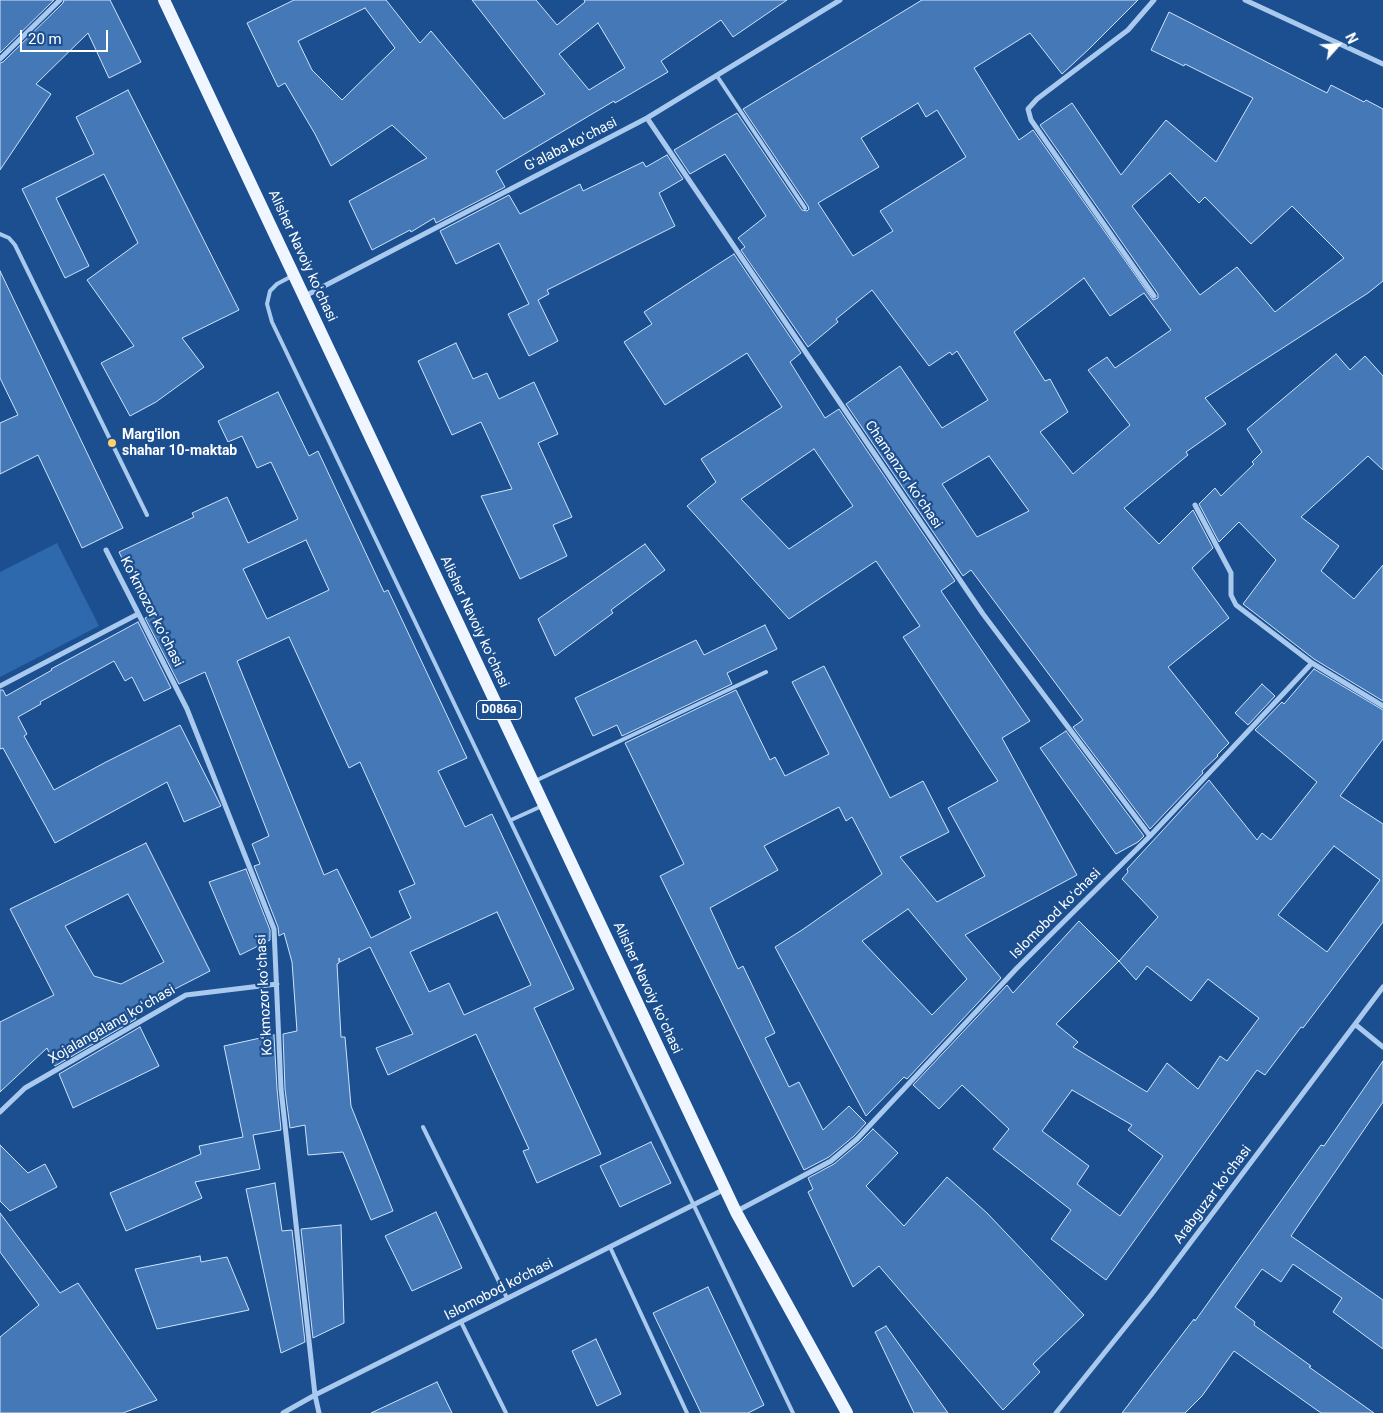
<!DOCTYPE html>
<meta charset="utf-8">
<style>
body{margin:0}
#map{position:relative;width:1383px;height:1413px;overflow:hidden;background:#1b4f8f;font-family:Roboto,sans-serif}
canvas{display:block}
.north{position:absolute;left:1313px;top:20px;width:50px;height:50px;-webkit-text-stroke:4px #1b4f8f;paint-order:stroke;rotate:64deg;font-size:14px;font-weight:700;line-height:20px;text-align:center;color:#fff}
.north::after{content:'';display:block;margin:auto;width:18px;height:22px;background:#fff;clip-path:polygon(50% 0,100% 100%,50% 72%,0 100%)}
.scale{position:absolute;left:20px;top:30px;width:88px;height:22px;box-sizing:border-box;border:2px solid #fff;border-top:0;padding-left:6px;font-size:15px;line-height:18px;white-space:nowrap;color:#fff;-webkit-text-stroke:4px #1b4f8f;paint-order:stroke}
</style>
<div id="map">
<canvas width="1383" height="1413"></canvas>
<div class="north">N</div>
<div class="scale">20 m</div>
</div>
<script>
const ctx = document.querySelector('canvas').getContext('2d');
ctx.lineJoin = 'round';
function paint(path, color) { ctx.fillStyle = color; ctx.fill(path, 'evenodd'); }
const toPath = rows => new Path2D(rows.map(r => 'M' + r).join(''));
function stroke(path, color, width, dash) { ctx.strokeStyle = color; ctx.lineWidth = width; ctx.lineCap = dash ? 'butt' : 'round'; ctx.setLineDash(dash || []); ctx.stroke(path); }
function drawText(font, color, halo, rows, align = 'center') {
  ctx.font = font + ' Roboto,sans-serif'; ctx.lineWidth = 4.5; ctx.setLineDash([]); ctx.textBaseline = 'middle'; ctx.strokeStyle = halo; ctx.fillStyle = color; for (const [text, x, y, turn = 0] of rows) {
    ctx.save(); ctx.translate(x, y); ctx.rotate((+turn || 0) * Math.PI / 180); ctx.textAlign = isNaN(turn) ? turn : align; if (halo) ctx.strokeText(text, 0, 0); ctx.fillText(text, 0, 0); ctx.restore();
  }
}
paint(toPath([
 [57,543,99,626,0,677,0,572]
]), '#2e69ad');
const building = toPath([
 [0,0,54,0,0,53,0,0],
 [64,0,110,0,141,62,109,78,88,33,36,84,51,94,0,170,0,63,3,62,63,3,64,0],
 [294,0,386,0,420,43,431,31,504,119,545,94,472,0,536,0,557,25,585,2,584,0,787,0,733,37,721,20,661,61,668,72,615,103,614,101,496,171,505,187,436,223,434,218,411,232,410,230,372,250,349,201,427,158,392,125,331,166,315,134,285,83,278,87,247,23,294,0],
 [365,8,395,48,342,100,312,70,298,41,365,8],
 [598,23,625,68,589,90,559,54,598,23],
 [922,0,1138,0,1089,49,1062,74,1030,33,974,68,1019,140,1033,130,1153,300,1158,298,1158,294,1040,125,1072,103,1121,175,1166,120,1216,162,1253,98,1185,64,1184,66,1151,50,1169,12,1327,93,1331,85,1364,102,1366,100,1383,109,1383,281,1368,293,1205,398,1226,424,1186,452,1188,455,1124,508,1159,544,1193,510,1213,548,1192,568,1229,618,1168,667,1229,743,1217,755,1218,756,1202,771,1203,773,1150,829,1073,727,1083,720,971,570,963,576,846,404,900,366,942,428,988,400,957,351,952,355,950,352,929,366,872,290,836,319,838,322,808,347,741,250,745,247,738,238,766,216,725,154,690,174,674,150,737,113,802,210,807,211,809,209,808,206,743,109,922,0],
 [918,103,926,117,937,110,966,157,880,211,893,231,853,256,818,203,879,167,861,138,918,103],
 [1170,173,1199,203,1205,197,1251,244,1292,206,1344,258,1275,312,1237,267,1200,295,1132,206,1170,173],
 [1084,278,1110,316,1144,293,1171,330,1115,368,1107,357,1088,370,1130,425,1073,474,1040,432,1068,412,1050,379,1045,381,1014,332,1084,278],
 [989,456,1029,511,977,537,942,484,989,456],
 [128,90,239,310,182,338,204,367,156,402,130,416,101,363,134,346,87,280,138,243,104,174,56,198,89,266,65,278,22,189,94,154,76,117,128,90],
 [667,155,683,179,659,193,675,226,547,290,549,294,538,300,558,341,529,356,508,314,529,304,499,243,456,264,440,231,509,195,520,214,580,184,583,191,643,162,646,167,667,155],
 [734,254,801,353,790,362,825,418,839,409,955,581,941,591,1030,721,1002,738,1077,875,965,935,1001,978,907,1079,904,1077,866,1116,775,947,802,930,882,874,852,817,846,821,839,807,764,846,778,870,710,908,738,969,743,966,775,1033,765,1038,789,1087,799,1082,823,1130,849,1106,866,1123,854,1136,829,1157,804,1170,660,876,684,864,625,743,736,690,770,760,775,757,785,776,829,754,792,682,824,666,890,798,923,781,949,832,900,857,937,902,985,876,948,808,998,781,903,637,920,626,876,561,789,619,687,506,716,482,701,459,782,407,747,353,665,405,624,342,652,324,644,312,734,254],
 [814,449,853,506,789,549,741,499,814,449],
 [908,909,967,979,932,1015,862,941,908,909],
 [0,271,123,528,82,548,38,455,0,474,0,423,18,415,0,378,0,271],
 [456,343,473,379,487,373,499,399,534,382,558,434,538,443,572,517,553,525,567,556,520,579,481,496,512,489,481,422,452,435,418,361,456,343],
 [1336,354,1350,370,1365,356,1383,376,1383,470,1368,456,1301,517,1339,546,1321,571,1354,599,1383,565,1383,701,1314,659,1243,604,1276,560,1239,522,1219,542,1199,504,1215,488,1221,496,1254,464,1252,462,1262,452,1247,429,1336,354],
 [278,392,309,456,318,451,384,592,388,590,467,758,438,771,465,827,492,814,574,989,534,1008,601,1154,537,1183,523,1151,529,1149,476,1034,388,1075,376,1048,413,1034,370,947,340,962,339,958,339,963,337,964,341,1037,345,1037,351,1106,393,1211,371,1220,343,1152,308,1155,305,1125,290,1128,285,1089,283,1034,297,1031,292,962,284,933,279,936,278,927,254,866,260,864,252,844,269,836,205,672,179,684,145,618,149,616,119,552,194,517,192,513,227,497,248,543,298,519,271,462,257,468,242,436,228,442,218,421,278,392],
 [306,540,329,590,267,619,243,569,306,540],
 [289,637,349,768,360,762,415,884,399,891,411,918,371,938,337,869,324,875,237,661,289,637],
 [497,912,531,985,464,1015,449,983,429,992,410,952,497,912],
 [645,544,665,570,611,610,613,613,555,656,538,619,645,544],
 [138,622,171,688,144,701,132,677,125,681,114,661,40,702,41,704,18,717,27,734,24,736,54,790,106,762,180,725,221,806,184,822,167,782,55,843,3,748,0,749,0,690,3,690,6,696,52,670,51,669,138,622],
 [765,625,777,649,727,673,732,684,622,736,617,725,593,736,575,698,696,640,704,655,765,625],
 [1314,669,1383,710,1383,739,1340,796,1383,824,1383,922,1303,1028,1301,1027,1265,1075,1257,1070,1106,1280,1051,1239,1071,1210,993,1149,1009,1129,962,1085,939,1109,913,1085,1007,985,1013,993,1079,921,1119,961,1158,917,1122,879,1128,872,1127,869,1209,780,1257,840,1262,833,1271,840,1317,782,1255,730,1282,702,1284,704,1314,669],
 [1334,846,1380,880,1327,952,1278,915,1334,846],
 [1119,961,1136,980,1147,966,1191,1001,1208,979,1259,1018,1227,1061,1220,1056,1198,1089,1167,1063,1147,1092,1073,1047,1078,1042,1056,1024,1119,961],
 [1072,1090,1132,1125,1128,1130,1163,1156,1120,1216,1077,1184,1089,1166,1042,1131,1072,1090],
 [1262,684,1275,696,1248,725,1235,713,1262,684],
 [1066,731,1144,836,1138,842,1116,854,1040,748,1066,731],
 [146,843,210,971,132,1011,136,1019,55,1066,47,1048,0,1092,0,1022,54,995,10,909,146,843],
 [128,894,164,962,121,984,94,976,65,926,128,894],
 [246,869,270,930,270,940,240,955,209,882,246,869],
 [140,1027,159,1066,73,1108,59,1074,140,1027],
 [274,1035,277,1089,281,1130,253,1135,260,1169,195,1182,202,1198,126,1231,110,1193,201,1154,199,1146,243,1137,224,1046,274,1035],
 [1383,1061,1383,1102,1291,1236,1383,1300,1383,1349,1333,1312,1342,1298,1293,1264,1281,1282,1262,1269,1235,1307,1255,1322,1254,1325,1311,1366,1309,1367,1374,1413,1321,1413,1234,1351,1202,1396,1185,1413,1122,1413,1194,1319,1195,1321,1321,1145,1324,1146,1383,1061],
 [873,1129,898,1153,866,1186,904,1226,947,1177,987,1213,1084,1315,1033,1364,1040,1372,1003,1410,879,1266,853,1287,808,1192,813,1189,808,1178,834,1164,860,1142,873,1129],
 [651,1142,671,1183,620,1207,600,1166,651,1142],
 [0,1145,28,1173,45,1164,57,1187,10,1211,0,1201,0,1145],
 [275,1183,282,1231,292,1230,305,1342,281,1353,246,1189,275,1183],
 [436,1212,462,1268,412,1291,385,1236,436,1212],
 [0,1213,60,1293,78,1283,157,1400,123,1413,0,1413,0,1337,39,1305,0,1252,0,1213],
 [341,1225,344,1323,313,1338,301,1229,341,1225],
 [200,1256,201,1262,227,1257,249,1310,157,1329,135,1269,200,1256],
 [708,1287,764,1405,748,1413,701,1413,653,1313,708,1287],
 [886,1326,948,1413,914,1413,875,1332,886,1326],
 [596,1339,621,1394,597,1406,572,1351,596,1339],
 [437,1382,452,1413,371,1413,437,1382]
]);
paint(building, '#4478b7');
stroke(building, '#cfe3fa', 1);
stroke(toPath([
 [717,76,805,208],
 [0,234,9,238,15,245,147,515],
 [292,276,277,284,270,291,267,304,272,322,793,1413],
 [535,781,766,672],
 [511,820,542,806],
 [423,1127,507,1298],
 [610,1247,687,1413],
 [461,1322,506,1413]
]), '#a9c9ee', 4);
stroke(toPath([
 [1154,0,1128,30,1037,99,1028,109,1031,120,1154,296],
 [1245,0,1383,64],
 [0,59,60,0],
 [647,118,983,614,1150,836],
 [305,296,647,118,840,0],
 [1195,505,1231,573,1231,595,1236,605,1312,663,1383,706],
 [106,550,187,709,274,929,281,1089,315,1395,319,1413],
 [0,686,138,614],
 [1356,1025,1383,1047],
 [0,1112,25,1088,186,995,277,984],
 [737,1211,831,1161,857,1139,1017,968,1150,836,1312,663],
 [283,1413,315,1395,725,1189],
 [1056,1413,1151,1295,1383,987]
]), '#a9c9ee', 5);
stroke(toPath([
 [164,0,736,1212,847,1413]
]), '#f0f6ff', 12);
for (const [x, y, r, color] of [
 [112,443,5,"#ffd166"]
]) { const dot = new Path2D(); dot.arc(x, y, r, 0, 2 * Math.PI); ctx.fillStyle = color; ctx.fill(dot); stroke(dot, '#1b4f8f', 2); }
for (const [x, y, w] of [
 [499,710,45]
]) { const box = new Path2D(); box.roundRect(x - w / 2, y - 9.5, w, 19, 4); ctx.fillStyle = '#1b4f8f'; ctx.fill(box); stroke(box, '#fff', 1); }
drawText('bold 12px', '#fff', null, [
 ["D086a",499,710]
]);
drawText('14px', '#fff', '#1b4f8f', [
 ["Gʻalaba koʻchasi",571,145,-27],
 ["Alisher Navoiy koʻchasi",302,256,65],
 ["Chamanzor koʻchasi",903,475,56],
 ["Koʻkmozor koʻchasi",151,612,63],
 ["Alisher Navoiy koʻchasi",474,622,65],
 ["Islomobod koʻchasi",1056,914,-45],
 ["Alisher Navoiy koʻchasi",647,988,65],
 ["Koʻkmozor koʻchasi",265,995,-93],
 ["Xojalangalang koʻchasi",112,1025,-30],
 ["Arabguzar koʻchasi",1213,1195,-53],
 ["Islomobod ko‘chasi",499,1290,-27]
]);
drawText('bold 14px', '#fff', '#1b4f8f', [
 ["Marg'ilon",122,435],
 ["shahar 10-maktab",122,451]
], 'left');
</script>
